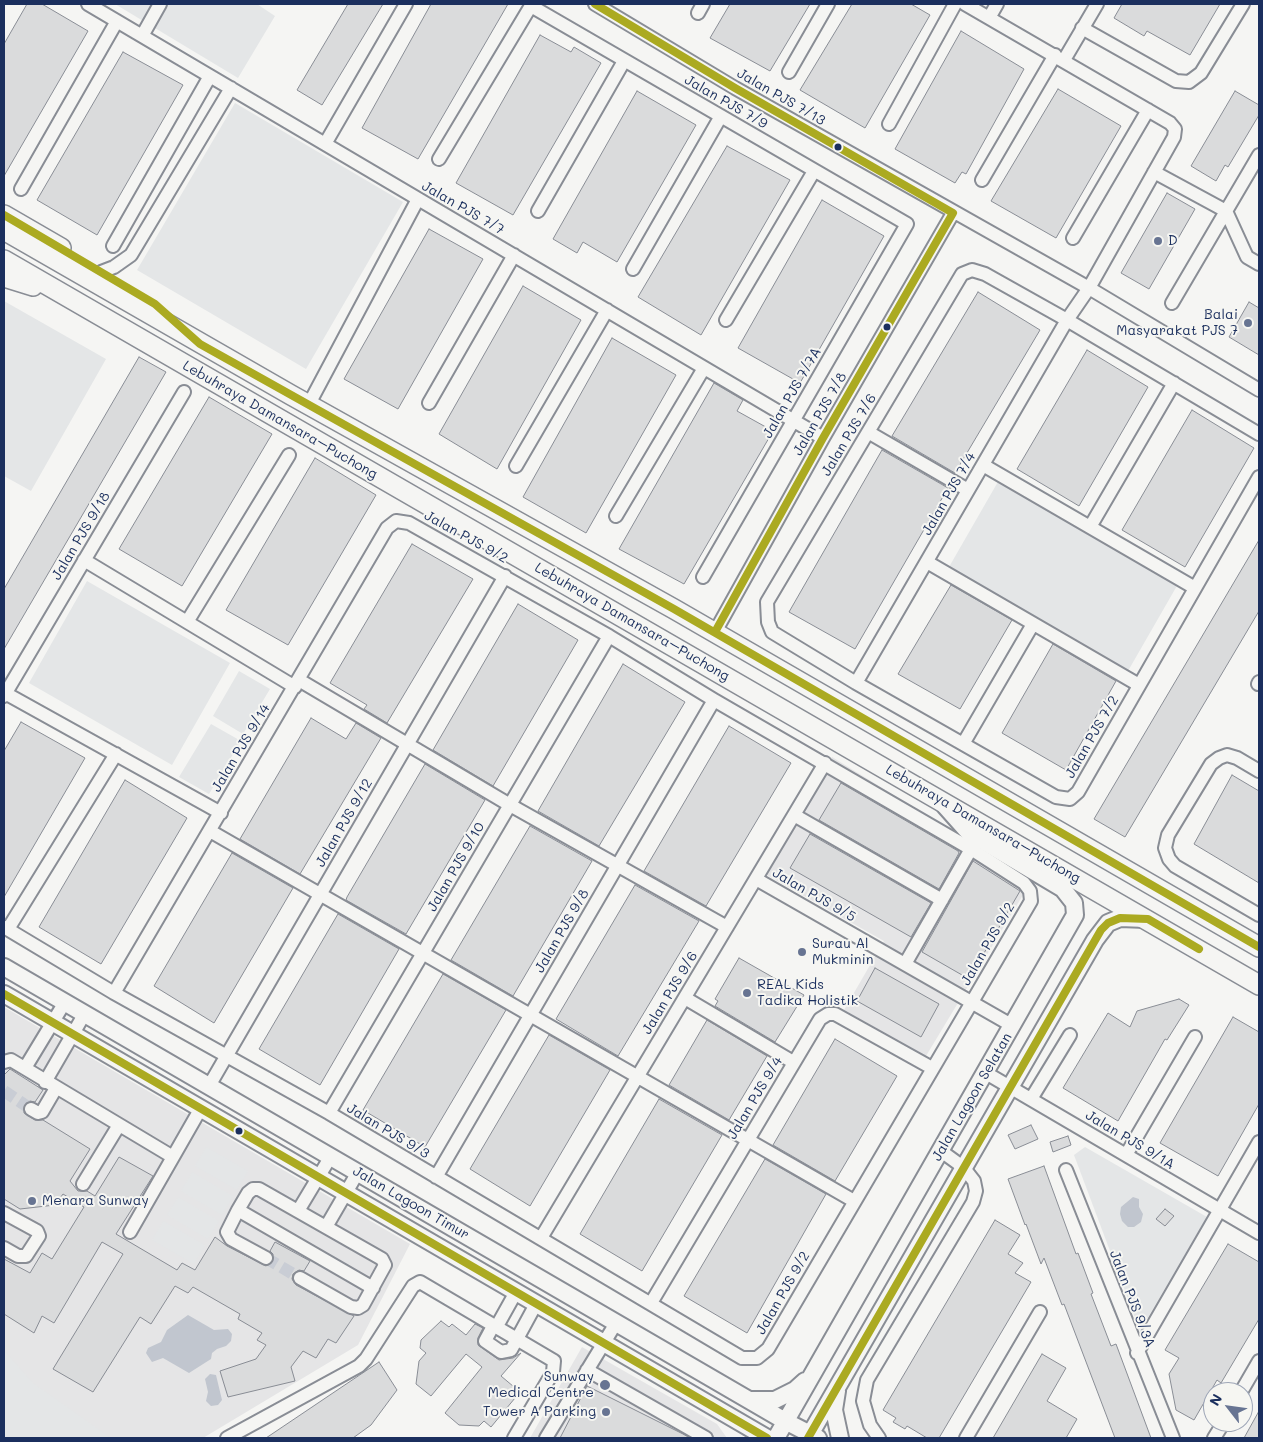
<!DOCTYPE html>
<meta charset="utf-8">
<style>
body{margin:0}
#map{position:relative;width:1263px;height:1442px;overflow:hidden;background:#f5f5f3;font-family:Mali,sans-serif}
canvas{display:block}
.frame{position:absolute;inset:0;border:5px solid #1b2f5e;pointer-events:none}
.north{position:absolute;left:1203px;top:1382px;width:50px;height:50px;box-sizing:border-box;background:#f6f6f2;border:1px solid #9ea6b7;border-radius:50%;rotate:300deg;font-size:14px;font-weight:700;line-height:20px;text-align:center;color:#1b2f5e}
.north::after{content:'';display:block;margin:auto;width:18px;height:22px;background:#677492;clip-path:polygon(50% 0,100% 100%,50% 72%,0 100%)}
</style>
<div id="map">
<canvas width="1263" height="1442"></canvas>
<div class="frame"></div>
<div class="north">N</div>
</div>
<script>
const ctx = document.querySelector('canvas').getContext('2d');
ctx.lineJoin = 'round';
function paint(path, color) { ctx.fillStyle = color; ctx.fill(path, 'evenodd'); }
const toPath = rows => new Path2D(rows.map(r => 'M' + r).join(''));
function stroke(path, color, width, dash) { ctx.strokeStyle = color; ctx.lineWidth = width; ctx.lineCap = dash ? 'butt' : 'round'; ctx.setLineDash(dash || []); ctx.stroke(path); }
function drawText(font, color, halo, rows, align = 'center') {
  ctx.font = font + ' Mali,sans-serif'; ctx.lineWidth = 4; ctx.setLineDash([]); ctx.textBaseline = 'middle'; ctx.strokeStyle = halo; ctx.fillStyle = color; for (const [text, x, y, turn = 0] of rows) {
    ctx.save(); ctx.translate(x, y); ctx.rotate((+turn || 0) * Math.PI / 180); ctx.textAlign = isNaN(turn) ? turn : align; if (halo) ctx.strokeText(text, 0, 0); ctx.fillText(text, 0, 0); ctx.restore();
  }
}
paint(toPath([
 [832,757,1032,880,926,1056,844,1010,884,941,763,873],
 [4,1007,410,1244,358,1345,203,1438,4,1438],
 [582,1347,717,1424,727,1438,530,1438]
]), '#e5e5e6');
paint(toPath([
 [115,4,257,4,275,16,238,78],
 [235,103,403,202,306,369,137,270],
 [4,301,106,359,31,491,4,476],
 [999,480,1178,584,1128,671,949,567],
 [87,581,230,663,172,765,29,683],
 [239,671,270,689,243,734,213,716],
 [211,724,241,741,209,794,179,777],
 [206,1147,248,1171,237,1190,195,1166],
 [1085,1147,1207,1217,1140,1331,1074,1155],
 [192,1172,233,1196,222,1215,181,1191],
 [178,1197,219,1221,208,1239,167,1215],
 [163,1221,205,1245,194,1264,152,1240],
 [4,1350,33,1383,111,1438,4,1438]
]), '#e4e6e7');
paint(toPath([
 [1133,1197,1139,1199,1139,1207,1143,1214,1141,1222,1134,1227,1128,1227,1122,1221,1120,1214,1121,1207],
 [188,1315,214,1330,228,1329,232,1334,231,1341,226,1346,217,1349,212,1353,211,1359,189,1373,163,1358,152,1362,146,1353,148,1348,161,1342,167,1330],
 [210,1374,216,1375,222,1400,218,1405,211,1406,206,1401,208,1392,205,1379]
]), '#c1c6cf');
const building = toPath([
 [27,4,42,4,88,31,4,176,4,44,27,4],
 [348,4,383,4,322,105,297,90,348,4],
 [431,4,508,4,418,159,362,128,431,4],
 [730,4,810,4,770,71,710,38,730,4],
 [852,4,911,4,930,15,865,128,800,90,852,4],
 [1122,4,1220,4,1190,55,1147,31,1144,36,1114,18,1122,4],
 [961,31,1024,69,966,174,962,172,955,183,895,149,961,31],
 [540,35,571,52,574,47,601,63,513,215,456,183,540,35],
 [123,52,183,85,97,235,37,200,123,52],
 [1058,89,1121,126,1056,238,991,201,1058,89],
 [637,91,696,125,617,262,583,242,577,253,553,239,637,91],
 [1235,91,1259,105,1259,115,1228,167,1225,165,1216,181,1191,166,1235,91],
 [727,146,790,180,701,335,638,297,727,146],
 [1167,193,1195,209,1149,289,1121,273,1167,193],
 [822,200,884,236,800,383,738,348,822,200],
 [429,229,483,259,398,409,344,379,429,229],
 [523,286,581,320,497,469,439,434,523,286],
 [978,292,1040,330,955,473,892,436,978,292],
 [1249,302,1259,308,1259,355,1229,337,1249,302],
 [612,338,676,375,586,533,523,497,612,338],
 [1087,350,1148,387,1079,506,1017,469,1087,350],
 [139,357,166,372,4,649,4,589,139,357],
 [714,383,743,400,737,411,773,431,684,584,619,549,714,383],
 [209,397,272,434,182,586,119,549,209,397],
 [1192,410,1254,448,1185,567,1122,530,1192,410],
 [882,450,948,488,855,649,789,612,882,450],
 [315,458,376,495,288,645,226,610,315,458],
 [1259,540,1259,611,1125,837,1094,819,1259,540],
 [412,544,473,579,387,723,364,709,367,705,330,683,412,544],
 [951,585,1012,620,960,709,898,674,951,585],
 [518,604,578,640,493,786,433,750,518,604],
 [1053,644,1116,681,1066,770,1002,733,1053,644],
 [623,664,685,702,599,846,538,811,623,664],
 [311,718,346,739,356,723,381,738,300,874,240,839,311,718],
 [21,722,85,758,4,897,4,751,21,722],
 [729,726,791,763,706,906,644,871,729,726],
 [425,764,485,800,406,934,346,900,347,897,425,764],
 [1232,775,1259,791,1259,883,1194,844,1232,775],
 [125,780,187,818,101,964,39,927,125,780],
 [841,783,958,851,959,853,939,889,819,820,841,783],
 [530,826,592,861,513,996,451,960,530,826],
 [810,834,931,903,911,937,790,868,810,834],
 [232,853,293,888,214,1023,154,986,232,853],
 [973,861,1020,891,969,979,922,952,973,861],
 [635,885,699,921,618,1056,556,1019,635,885],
 [338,914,399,949,320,1085,259,1049,338,914],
 [739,958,804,995,775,1042,715,1006,718,1001,715,999,739,958],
 [875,968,939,1004,921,1037,857,1001,875,968],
 [443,974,506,1010,425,1147,363,1110,443,974],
 [1179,999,1189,1005,1167,1040,1165,1039,1118,1121,1063,1088,1108,1013,1130,1027,1137,1011,1179,999],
 [1233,1017,1259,1032,1259,1104,1218,1176,1160,1143,1233,1017],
 [707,1020,767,1056,729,1120,669,1085,707,1020],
 [549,1035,610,1070,530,1206,470,1169,549,1035],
 [835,1039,897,1076,835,1181,773,1145,835,1039],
 [10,1069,43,1090,35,1102,30,1101,24,1105,24,1113,35,1120,43,1120,90,1149,70,1181,78,1191,87,1191,95,1196,119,1157,153,1176,116,1234,177,1270,182,1263,195,1270,215,1237,227,1246,266,1266,273,1261,273,1254,270,1251,275,1242,310,1261,304,1271,299,1270,293,1274,292,1279,296,1285,354,1316,336,1343,328,1339,316,1358,303,1351,291,1367,295,1381,228,1397,220,1371,256,1359,266,1345,257,1340,262,1333,238,1319,240,1314,193,1287,188,1293,175,1286,151,1324,140,1317,93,1392,53,1369,123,1254,102,1242,54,1323,42,1316,34,1333,4,1314,4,1259,30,1273,42,1253,52,1259,84,1207,63,1194,55,1205,20,1209,4,1199,4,1075,10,1069],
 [659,1099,722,1135,642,1271,580,1234,659,1099],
 [1031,1125,1038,1139,1015,1149,1008,1135,1031,1125],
 [1068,1136,1071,1145,1053,1152,1050,1142,1068,1136],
 [765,1159,826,1194,747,1333,684,1296,765,1159],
 [1044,1166,1076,1254,1078,1253,1093,1293,1091,1294,1111,1346,1116,1344,1151,1438,1115,1438,1064,1304,1062,1305,1044,1258,1041,1264,1026,1224,1025,1225,1008,1179,1044,1166],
 [1165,1209,1174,1216,1165,1226,1156,1219,1165,1209],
 [995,1220,1020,1235,1008,1254,1023,1263,1015,1273,1031,1282,939,1438,927,1438,907,1426,905,1429,893,1422,896,1418,883,1410,995,1220],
 [1228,1244,1259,1262,1259,1319,1221,1383,1217,1380,1194,1420,1176,1410,1169,1374,1179,1358,1165,1350,1228,1244],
 [441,1321,449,1327,452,1324,466,1335,475,1324,483,1328,478,1338,478,1345,499,1360,513,1358,521,1353,501,1376,520,1392,491,1427,484,1421,479,1426,459,1425,445,1413,482,1367,466,1354,431,1396,416,1384,419,1361,426,1353,420,1348,421,1340,441,1321],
 [1042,1354,1066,1368,1047,1401,1077,1419,1066,1438,993,1438,1042,1354],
 [379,1362,397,1390,371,1425,353,1438,266,1438,379,1362],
 [587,1386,683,1434,690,1438,560,1438,587,1386],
 [1259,1411,1259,1438,1244,1438,1259,1411]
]);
paint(building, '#dadbdc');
stroke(building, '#898d95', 1);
stroke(toPath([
 [4,1091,31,1109],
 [266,1258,300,1278]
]), '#c9cdd5', 12, [12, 6]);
const minor = toPath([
 [88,4,823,438],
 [595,4,735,88,1089,288,1259,390],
 [965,4,1170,123,1175,129,1174,137,1089,288,1067,320,1259,434],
 [531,6,907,224,703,577],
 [698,13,703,4],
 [989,18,997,4],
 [1082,28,1176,81,1189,82,1201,73,1243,4],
 [142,36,160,4],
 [1064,60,1097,4],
 [789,72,828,4],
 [889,124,955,4],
 [325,144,406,4],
 [439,159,532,4],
 [1154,172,1226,211,1247,257,1259,264],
 [982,180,1055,55],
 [21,189,117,21],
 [538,211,624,61],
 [1073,238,1148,110],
 [113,246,210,76],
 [633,269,721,116],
 [101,272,114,267,131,255,231,88],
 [1172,303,1259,155],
 [726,320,814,171],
 [429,403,514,255],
 [309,404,418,199],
 [868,432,968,490],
 [983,465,1195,588],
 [516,466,607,310],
 [616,516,704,368],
 [1090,527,1174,383],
 [84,560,295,687],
 [927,562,1139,685],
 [187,622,289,455],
 [715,632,823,438,953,213],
 [299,680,510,805,727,927],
 [856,683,1067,320,985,274,972,270,962,274,767,602,768,622,772,632,856,683,1056,797,1070,799,1078,792,1259,477],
 [1258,684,1259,682],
 [5,693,221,813],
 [4,696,184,392],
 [963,744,1033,624],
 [1259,771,1237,758,1227,755,1219,758,1211,764,1168,835,1165,848,1169,859,1175,866,1259,915],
 [794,815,942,900],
 [210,831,854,1201],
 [756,879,1013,1026],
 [4,927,114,993,329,1113,742,1358,757,1358,768,1349,972,1002,1031,901,1030,891,1024,883,971,849,714,700,609,636,409,523,396,521,387,528,114,993],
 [8,929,116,754],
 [905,964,971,849],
 [685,998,793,1062],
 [4,1062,11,1060,173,1157,201,1108],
 [25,1068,65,1002],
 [986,1073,1259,1233],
 [45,1082,85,1013],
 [209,1086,505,576],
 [1031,1099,1070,1035],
 [31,1109,38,1113,42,1112,56,1088],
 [329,1113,609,636],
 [1126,1155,1195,1037],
 [1066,1170,1173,1438],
 [436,1177,714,700],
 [83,1184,119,1125],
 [238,1210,373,1288],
 [298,1211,331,1156],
 [4,1213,37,1231,39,1236,26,1256,18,1256,4,1248],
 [326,1227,358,1172],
 [130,1232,173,1157],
 [541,1238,825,763],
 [266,1258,231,1239,227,1232,238,1210,248,1193,253,1189,259,1189,382,1259,385,1265,363,1305,358,1308,351,1307,300,1278],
 [516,1292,497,1326,492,1328,485,1341,501,1352,511,1350,536,1304],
 [651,1303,820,1019,828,1014,835,1014,932,1068],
 [1137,1353,1259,1142],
 [587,1370,706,1438],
 [1241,1392,1259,1361],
 [227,1438,359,1366,366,1359,413,1286,420,1282,554,1361,553,1372,514,1438],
 [546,1438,616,1323],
 [879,1438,870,1425,863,1401,867,1380,973,1202,976,1191,974,1181,963,1167,941,1151],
 [966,1438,1040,1312],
 [1214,1438,1224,1422]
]);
const major = toPath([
 [4,967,785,1421,818,1438],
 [4,994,767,1438],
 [837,1391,834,1410,840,1438],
 [750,1400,775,1400,795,1390,805,1381],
 [776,1438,1075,915,1074,903,1063,889,969,833,945,806],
 [808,1438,1095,940,1108,923,1120,918,1146,919]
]);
const highway = toPath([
 [4,215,61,248],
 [4,230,291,395,674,609,1259,947],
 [4,260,1259,985],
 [4,277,33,286]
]);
stroke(minor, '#898d95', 16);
stroke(major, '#898d95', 20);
stroke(highway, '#898d95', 22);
stroke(minor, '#f5f5f3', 12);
stroke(major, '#f5f5f3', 16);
stroke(highway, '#f5f5f3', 19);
stroke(toPath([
 [595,4,735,88,953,213,823,438,715,632],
 [4,215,155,304,200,344,674,609,1259,947],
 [4,994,767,1438],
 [808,1438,1101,930,1108,923,1120,918,1148,919,1199,949]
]), '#abaa21', 8);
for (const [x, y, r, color] of [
 [838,147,4.5,"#1b2f5e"],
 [1158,241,5,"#677492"],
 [1248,323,5,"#677492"],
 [887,327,4.5,"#1b2f5e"],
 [802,952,5,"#677492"],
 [747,993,5,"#677492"],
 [239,1131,4.5,"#1b2f5e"],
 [32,1201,5,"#677492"],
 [605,1385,6,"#677492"],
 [606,1412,5,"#677492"]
]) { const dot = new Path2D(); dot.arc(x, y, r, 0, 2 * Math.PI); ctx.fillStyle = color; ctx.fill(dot); stroke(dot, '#f6f6f2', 2); }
drawText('14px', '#1b2f5e', '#f6f6f2', [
 ["Jalan PJS 7/13",781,97,30],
 ["Jalan PJS 7/9",726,102,30],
 ["Jalan PJS 7/7",463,208,30],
 ["Jalan PJS 7/7A",792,393,-60],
 ["Jalan PJS 7/8",820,414,-60],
 ["Lebuhraya Damansara–Puchong",280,420,30],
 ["Jalan PJS 7/6",849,435,-59],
 ["Jalan PJS 7/4",949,494,-60],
 ["Jalan PJS 9/18",81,536,-59],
 ["Jalan PJS 9/2",466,537,29],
 ["Lebuhraya Damansara–Puchong",632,622,30],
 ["Jalan PJS 7/2",1092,737,-60],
 ["Jalan PJS 9/14",241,748,-59],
 ["Jalan PJS 9/12",344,823,-60],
 ["Lebuhraya Damansara–Puchong",983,824,30],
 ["Jalan PJS 9/10",456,867,-60],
 ["Jalan PJS 9/5",814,895,30],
 ["Jalan PJS 9/8",562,931,-60],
 ["Jalan PJS 9/2",988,944,-60],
 ["Jalan PJS 9/6",670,993,-59],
 ["Jalan Lagoon Selatan",972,1097,-60],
 ["Jalan PJS 9/4",755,1098,-59],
 ["Jalan PJS 9/3",388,1131,31],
 ["Jalan PJS 9/1A",1130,1140,31],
 ["Jalan Lagoon Timur",411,1203,30],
 ["Jalan PJS 9/2",783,1293,-60],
 ["Jalan PJS 9/3A",1132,1299,69]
]);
drawText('14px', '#1b2f5e', '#f6f6f2', [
 ["D",1168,241],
 ["Balai",1238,315,"right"],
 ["Masyarakat PJS 7",1238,331,"right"],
 ["Surau Al",812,944],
 ["Mukminin",812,960],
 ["REAL Kids",757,985],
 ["Tadika Holistik",757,1001],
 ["Menara Sunway",42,1201],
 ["Sunway",594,1377,"right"],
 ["Medical Centre",594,1393,"right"],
 ["Tower A Parking",596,1412,"right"]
], 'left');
</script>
